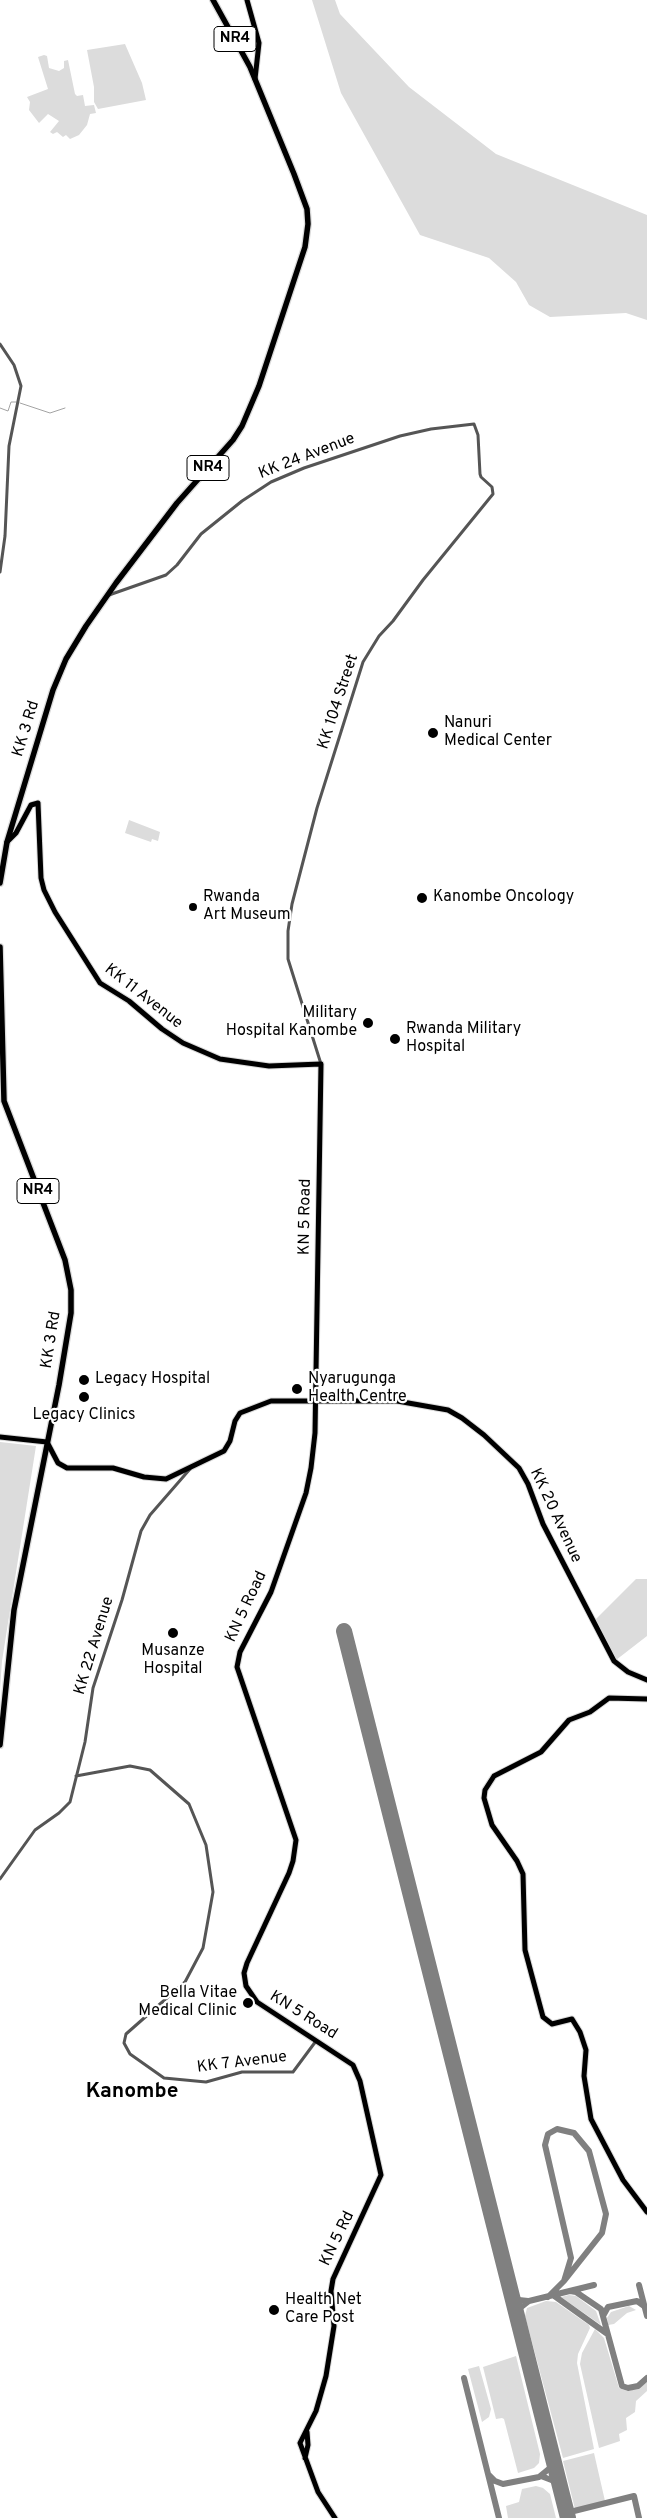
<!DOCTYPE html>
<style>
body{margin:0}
canvas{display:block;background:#fff}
</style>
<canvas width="647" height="2518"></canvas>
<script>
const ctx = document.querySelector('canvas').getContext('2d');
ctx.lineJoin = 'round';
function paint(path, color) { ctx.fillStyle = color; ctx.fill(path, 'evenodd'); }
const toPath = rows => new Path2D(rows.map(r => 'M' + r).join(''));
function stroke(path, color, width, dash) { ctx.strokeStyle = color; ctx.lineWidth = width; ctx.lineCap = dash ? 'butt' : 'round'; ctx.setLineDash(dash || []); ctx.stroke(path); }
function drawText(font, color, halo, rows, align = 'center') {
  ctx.font = font + ' Overpass,sans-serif'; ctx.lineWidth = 4.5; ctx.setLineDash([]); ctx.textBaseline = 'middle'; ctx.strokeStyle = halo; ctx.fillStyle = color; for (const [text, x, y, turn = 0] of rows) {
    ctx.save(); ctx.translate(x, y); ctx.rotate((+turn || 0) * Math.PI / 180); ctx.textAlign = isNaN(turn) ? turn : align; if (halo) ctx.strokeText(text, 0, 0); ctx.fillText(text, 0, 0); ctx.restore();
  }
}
paint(toPath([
 [312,0,335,0,340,14,409,87,496,154,647,215,647,320,626,313,550,317,529,305,516,282,489,258,420,235,341,93],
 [125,44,142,83,146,100,98,109,94,102,94,87,87,50],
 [44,55,47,56,49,68,59,71,64,68,64,61,68,60,75,94,77,96,83,95,85,106,94,105,96,113,90,114,87,125,79,135,70,139,66,135,63,137,57,132,53,134,50,132,59,121,48,114,39,123,29,110,30,102,27,97,48,89,38,57],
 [129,820,160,832,158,841,152,839,151,842,125,833],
 [0,1442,36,1446,2,1661,0,1689],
 [636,1579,647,1579,647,1636,616,1660,595,1620],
 [569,2295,576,2296,596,2311,601,2325,561,2297],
 [546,2301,556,2302,589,2325,590,2328,578,2354,577,2363,594,2449,563,2458,525,2316,527,2308],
 [629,2306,636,2310,627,2313,614,2324,608,2325,607,2318,611,2312],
 [595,2329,604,2338,619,2388,627,2391,638,2389,647,2382,647,2391,636,2401,635,2412,626,2418,627,2430,619,2434,620,2441,599,2448,580,2364,582,2353],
 [516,2356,540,2454,539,2463,534,2468,518,2473,504,2419,502,2418,496,2419,483,2367],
 [479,2366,491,2409,489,2417,482,2422,468,2369],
 [594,2453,605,2501,575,2509,563,2461],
 [536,2486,543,2488,550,2494,556,2518,508,2518,506,2506,519,2502,522,2489]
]), '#dcdcdc');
stroke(toPath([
 [20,403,50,413,65,408],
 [0,408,8,411,11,402,16,402]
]), '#a3a3a3', 1);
stroke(toPath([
 [639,2285,647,2316],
 [510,2290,519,2300,528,2301],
 [570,2291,576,2292,601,2309,622,2386,628,2388,638,2386,647,2378],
 [553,2295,606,2333],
 [548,2297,564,2281,571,2258,545,2145,548,2134,557,2129,574,2133,589,2151,606,2214,602,2233,564,2281],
 [603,2316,608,2307,637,2301,644,2306],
 [517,2319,520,2308,529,2301,594,2285],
 [464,2378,499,2518],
 [489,2475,495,2481,503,2484,539,2477,550,2468,552,2456],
 [541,2476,554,2481,561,2491],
 [566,2513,634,2496,639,2518]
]), '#808080', 6);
stroke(toPath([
 [344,1631,568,2518]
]), '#808080', 16);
const major = toPath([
 [247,0,259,43,255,79],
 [7,842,16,833,31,805,38,803,41,878,44,890,55,912,100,983,129,1001,162,1029,183,1043,220,1059,269,1066,321,1064,315,1433,311,1468,306,1493,271,1592,240,1652,237,1667,296,1840,293,1861,289,1873,247,1963,244,1973,246,1986,257,2002,353,2065,360,2081,381,2175,333,2279,331,2291,334,2326,326,2376,316,2411,300,2443,318,2492,335,2518],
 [0,1437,47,1442,58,1463,67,1468,113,1468,144,1477,166,1479,224,1451,230,1441,235,1421,240,1413,271,1401,397,1401,448,1410,462,1418,484,1435,519,1468,528,1484,543,1524,614,1661,628,1672,647,1680],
 [647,1699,609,1698,590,1712,569,1720,541,1752,494,1776,485,1790,484,1798,492,1825,517,1861,523,1874,525,1950,543,2017,552,2024,572,2019,580,2032,586,2050,584,2076,591,2119,623,2180,647,2212],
 [305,2458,308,2445,307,2432]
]);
const highway = toPath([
 [0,883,7,842,53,690,66,659,86,626,116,583,177,503,233,440,242,426,259,386,305,247,308,224,307,209,294,174,250,67,213,0],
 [0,947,4,1101,65,1260,71,1290,71,1313,59,1385,14,1610,0,1745]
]);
stroke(major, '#dbdbdb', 7);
stroke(highway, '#dbdbdb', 8);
stroke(toPath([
 [0,344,14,365,21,386,9,446,5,536,0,572],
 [109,595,166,575,177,565,201,534,242,501,271,482,304,468,400,436,431,429,474,424,478,435,480,474,481,477,492,487,493,494,423,580,393,621,379,636,363,662,317,808,292,904,288,931,288,959,321,1064],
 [76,1776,130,1766,150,1770,189,1804,206,1845,213,1892,203,1948,185,1982,126,2034,124,2043,130,2054,164,2078,206,2082,242,2072,293,2072,316,2041],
 [0,1879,35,1830,59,1813,70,1802,85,1742,93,1688,122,1600,141,1531,150,1515,190,1469]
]), '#555', 3);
stroke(major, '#000', 5);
stroke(highway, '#000', 5.5);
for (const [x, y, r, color] of [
 [433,733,6,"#000"],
 [422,898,6,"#000"],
 [193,907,5,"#000"],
 [368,1023,6,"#000"],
 [395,1039,6,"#000"],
 [84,1380,6,"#000"],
 [297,1389,6,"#000"],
 [84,1397,6,"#000"],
 [173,1633,6,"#000"],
 [248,2003,6,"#000"],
 [274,2310,6,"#000"]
]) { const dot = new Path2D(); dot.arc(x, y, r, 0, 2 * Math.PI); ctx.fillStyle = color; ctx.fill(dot); stroke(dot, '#fff', 2); }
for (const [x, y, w] of [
 [235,39,42],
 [208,468,42],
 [38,1191,42]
]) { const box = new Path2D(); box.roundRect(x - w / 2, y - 12.5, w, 25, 4); ctx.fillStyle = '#fff'; ctx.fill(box); stroke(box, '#000', 1); }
drawText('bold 15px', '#000', null, [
 ["NR4",235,39],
 ["NR4",208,468],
 ["NR4",38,1191]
]);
drawText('16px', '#000', '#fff', [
 ["KK 24 Avenue",307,457,-21],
 ["KK 104 Street",339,702,-72],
 ["KK 3 Rd",27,729,-73],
 ["KK 11 Avenue",143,997,38],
 ["KN 5 Road",306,1217,-89],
 ["KK 3 Rd",52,1340,-81],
 ["KK 20 Avenue",555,1516,65],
 ["KN 5 Road",247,1607,-65],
 ["KK 22 Avenue",95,1646,-73],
 ["KN 5 Road",303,2016,32],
 ["KK 7 Avenue",242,2063,-7],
 ["KN 5 Rd",338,2239,-64]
]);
drawText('16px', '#000', '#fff', [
 ["Nanuri",444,724],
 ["Medical Center",444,742],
 ["Rwanda",203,898],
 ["Art Museum",203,916],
 ["Kanombe Oncology",433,898],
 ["Military",357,1014,"right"],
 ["Hospital Kanombe",357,1032,"right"],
 ["Rwanda Military",406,1030],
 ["Hospital",406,1048],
 ["Legacy Hospital",95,1380],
 ["Nyarugunga",308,1380],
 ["Health Centre",308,1398],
 ["Legacy Clinics",84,1416,"center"],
 ["Musanze",173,1652,"center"],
 ["Hospital",173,1670,"center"],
 ["Bella Vitae",237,1994,"right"],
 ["Medical Clinic",237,2012,"right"],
 ["Health Net",285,2301],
 ["Care Post",285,2319]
], 'left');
drawText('bold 21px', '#000', '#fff', [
 ["Kanombe",132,2093]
]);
</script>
